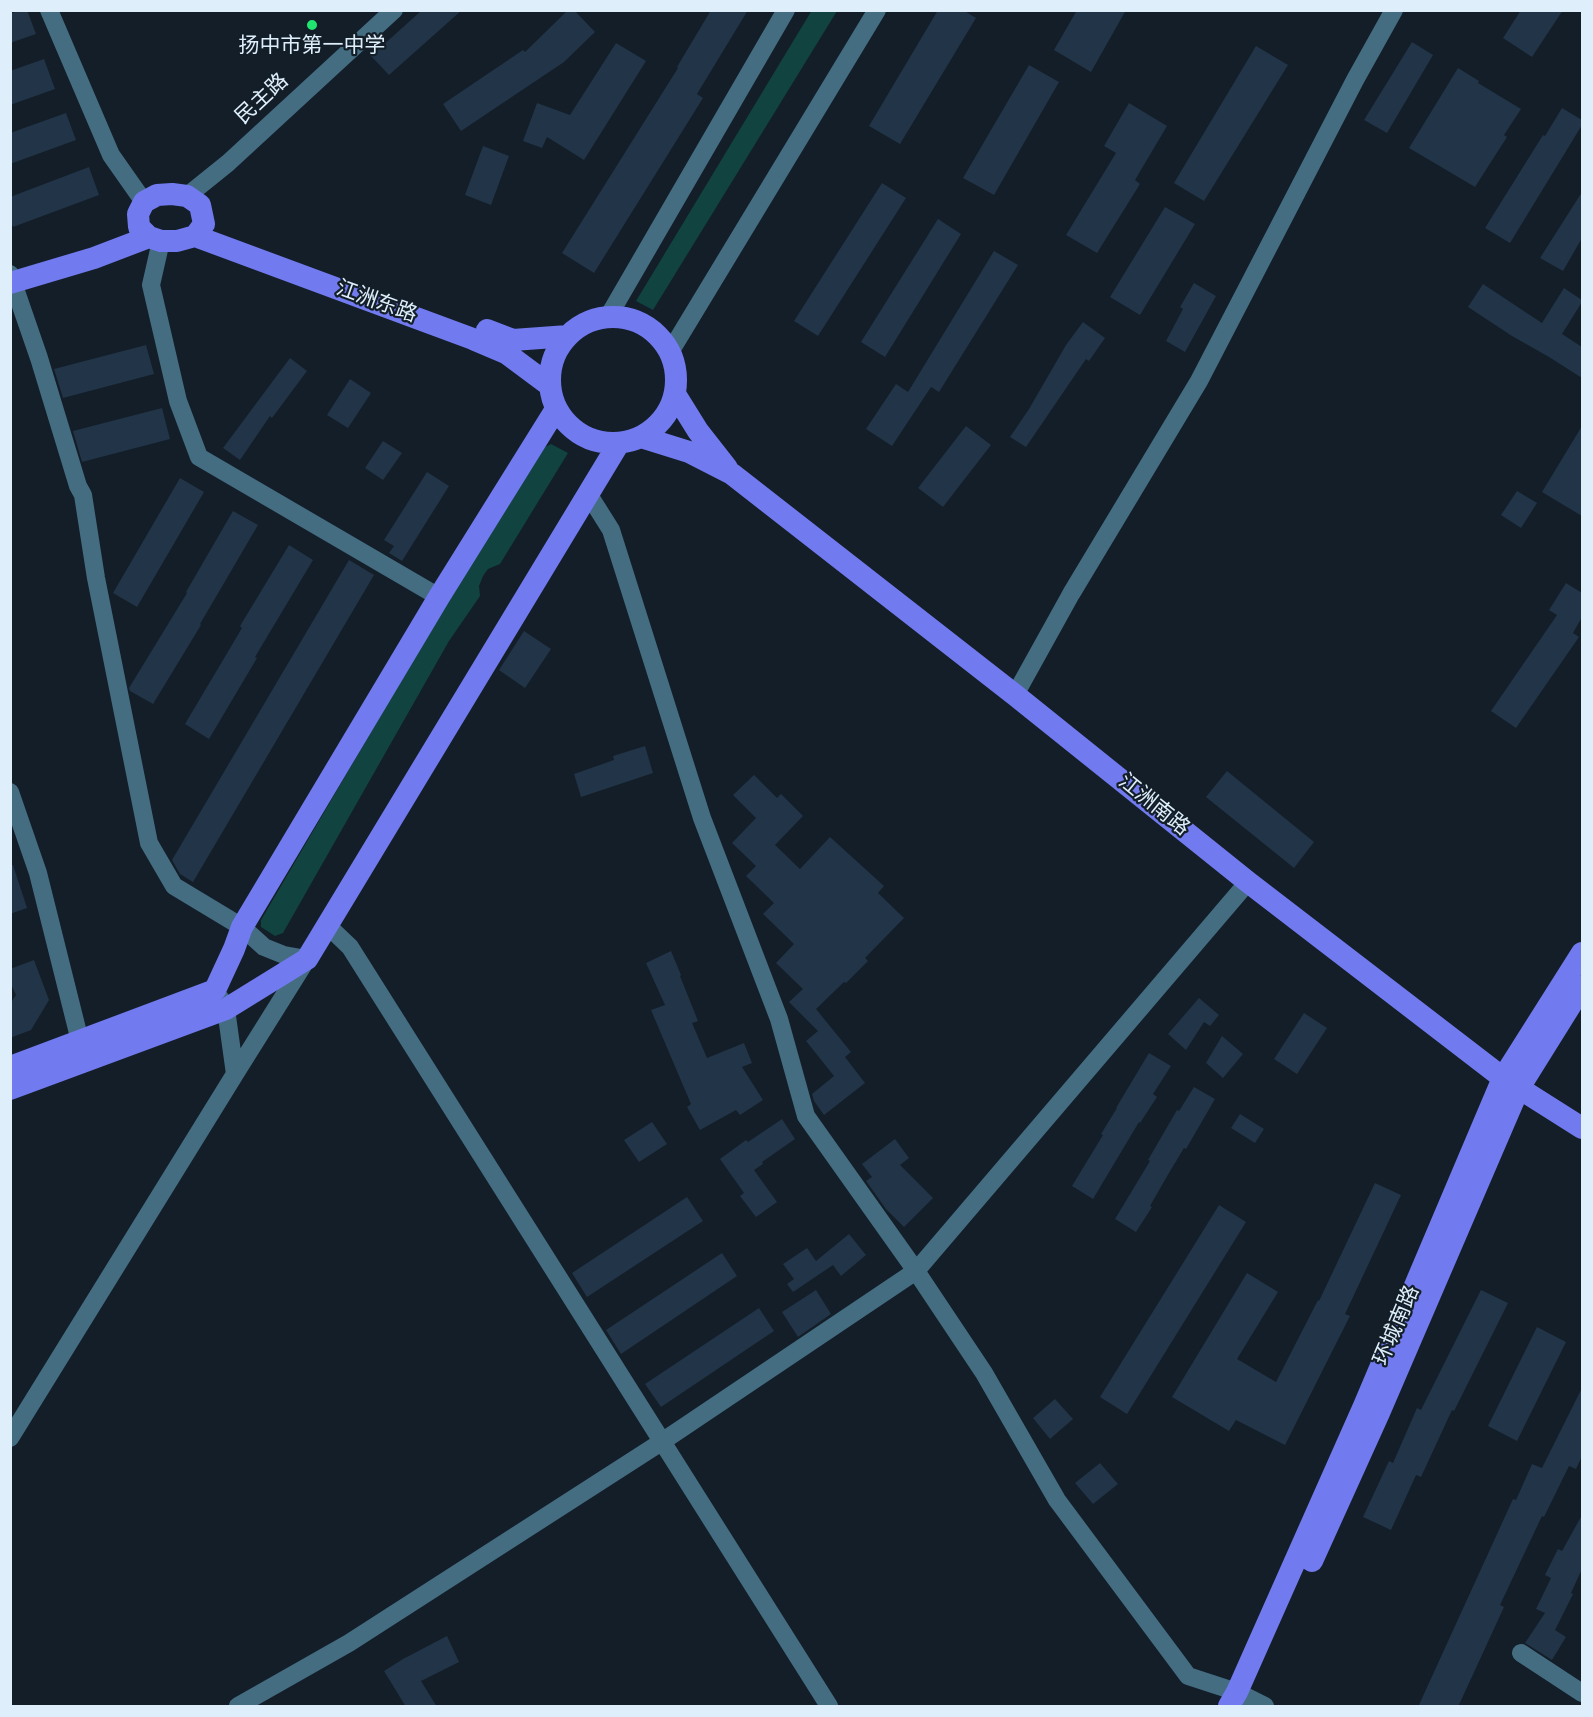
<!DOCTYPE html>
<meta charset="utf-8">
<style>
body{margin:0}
#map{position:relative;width:1593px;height:1717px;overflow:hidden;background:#131e28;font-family:"Source Sans 3",sans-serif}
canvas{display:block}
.frame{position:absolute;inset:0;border:12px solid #deeffb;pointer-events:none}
</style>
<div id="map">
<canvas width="1593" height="1717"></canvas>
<div class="frame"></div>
</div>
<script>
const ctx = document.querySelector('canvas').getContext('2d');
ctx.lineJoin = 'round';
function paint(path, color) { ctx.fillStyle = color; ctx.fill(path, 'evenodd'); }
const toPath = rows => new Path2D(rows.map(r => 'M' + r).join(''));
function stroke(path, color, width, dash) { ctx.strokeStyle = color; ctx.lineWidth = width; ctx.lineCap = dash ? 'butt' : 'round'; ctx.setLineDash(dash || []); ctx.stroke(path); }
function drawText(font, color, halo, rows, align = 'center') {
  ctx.font = font + ' "Source Sans 3","Noto Sans SC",sans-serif'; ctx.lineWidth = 4.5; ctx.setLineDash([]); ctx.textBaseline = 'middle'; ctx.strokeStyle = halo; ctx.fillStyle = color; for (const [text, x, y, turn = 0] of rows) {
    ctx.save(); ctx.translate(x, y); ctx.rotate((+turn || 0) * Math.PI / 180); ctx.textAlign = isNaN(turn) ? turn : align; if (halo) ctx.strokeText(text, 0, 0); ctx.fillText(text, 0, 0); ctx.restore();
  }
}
paint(toPath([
 [812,10,837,11,653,310,636,301],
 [551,444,568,453,500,564,488,569,483,576,479,586,480,596,449,641,283,933,275,936,261,927,261,920,419,650,541,449]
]), '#114340');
paint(toPath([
 [20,10,27,10,36,34,10,43,10,14],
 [422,10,462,10,389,75,371,56],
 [568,10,574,10,595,32,564,62,461,131,443,104,523,50,525,52],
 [711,10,748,10,697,94,703,98,594,273,562,253,678,68,677,67],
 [938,10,963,10,976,18,900,144,869,126],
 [1077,10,1126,10,1091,72,1054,50],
 [1521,10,1563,10,1532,57,1503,38],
 [1412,42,1433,55,1387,133,1364,120],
 [616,43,646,61,584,160,547,137,542,148,523,141,537,103,570,115],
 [1256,46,1288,65,1204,201,1174,183],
 [44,59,55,89,10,105,10,71],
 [1029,65,1059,82,994,195,963,178],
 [1458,68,1479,81,1478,83,1521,109,1504,135,1507,137,1475,187,1409,148],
 [1129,103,1167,126,1135,180,1140,184,1097,253,1066,235,1116,153,1104,146],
 [1562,108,1582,120,1582,125,1510,243,1485,228,1543,135,1545,136],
 [66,113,76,140,10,164,10,133],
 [483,146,509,156,491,205,465,195],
 [89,167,99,195,13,227,10,220,10,197],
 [882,183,906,198,818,336,794,321],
 [1582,192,1582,238,1563,271,1540,258],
 [1165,207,1195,224,1140,315,1110,297],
 [938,219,961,234,885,357,861,342],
 [994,251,1018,265,939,392,931,387,892,446,866,429,896,384,908,392],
 [1194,283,1216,296,1185,352,1166,341,1183,309,1180,307],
 [1483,284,1542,323,1564,288,1582,300,1582,302,1562,334,1582,347,1582,378,1549,357,1512,336,1468,307],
 [1083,322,1105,338,1089,361,1086,359,1026,447,1010,437,1029,409,1066,345],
 [146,345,154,374,63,398,54,369],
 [290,358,307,371,272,418,270,416,240,460,223,448],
 [350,379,371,393,348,428,327,415],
 [162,408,170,439,82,462,73,431],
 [966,426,991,445,943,507,918,488],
 [1582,426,1582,516,1542,492],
 [383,441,402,453,383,480,365,468],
 [427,472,449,486,402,561,389,553,394,546,384,540],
 [180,478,204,492,137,607,113,593],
 [1517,491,1537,503,1521,528,1501,515],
 [233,511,258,525,200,624,201,625,153,704,130,691,129,688,187,593,186,592],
 [289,545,313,560,255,657,257,658,209,739,185,724,242,628,240,626],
 [349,560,374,575,193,882,180,874,172,860],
 [1566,583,1582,593,1582,617,1573,633,1579,637,1516,728,1491,711,1557,615,1549,610],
 [524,631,551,649,525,688,499,670],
 [645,746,653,773,581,797,574,774,614,760,613,756],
 [1227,771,1314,842,1294,868,1206,797],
 [754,775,777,798,781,794,803,816,775,845,800,869,830,837,884,886,878,893,904,918,865,958,868,961,846,983,844,982,816,1009,851,1052,845,1057,865,1083,824,1115,814,1101,812,1094,834,1076,806,1041,818,1031,789,1002,803,989,776,963,794,944,763,914,774,903,746,876,756,866,732,843,756,818,733,795],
 [10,865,13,865,27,908,10,914],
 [671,951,681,975,680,976,698,1021,692,1023,707,1058,744,1043,752,1063,742,1067,763,1100,740,1115,736,1110,700,1130,687,1107,691,1104,651,1010,665,1005,646,963],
 [34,960,49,1000,31,1030,10,1038,10,1004,16,995,10,982,10,969],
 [1199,998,1219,1015,1210,1026,1204,1022,1186,1050,1168,1034],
 [1304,1013,1327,1028,1297,1074,1274,1059],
 [1222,1036,1243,1054,1223,1078,1206,1063],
 [1149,1053,1171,1066,1153,1094,1157,1097,1140,1123,1139,1122,1093,1199,1072,1186,1103,1135,1101,1134,1117,1108,1116,1108],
 [1194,1087,1215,1099,1186,1149,1184,1148,1166,1178,1150,1206,1152,1207,1136,1232,1115,1219,1150,1161,1148,1160,1177,1110,1179,1111],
 [1240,1114,1264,1129,1255,1143,1231,1128],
 [782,1119,795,1139,762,1162,763,1164,754,1170,777,1202,756,1217,740,1196,744,1193,720,1159,746,1140,748,1142],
 [652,1122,667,1144,639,1162,624,1140],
 [895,1139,909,1158,900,1165,933,1198,904,1227,886,1209,866,1181,872,1177,862,1164],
 [1375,1183,1401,1195,1345,1314,1350,1316,1285,1445,1236,1420,1229,1431,1172,1397,1247,1273,1278,1292,1237,1359,1276,1382,1318,1300,1319,1301],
 [687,1197,703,1221,587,1297,572,1273],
 [1219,1205,1246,1222,1127,1414,1100,1397],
 [849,1234,866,1255,841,1276,833,1265,793,1292,787,1284,794,1279,783,1264,807,1248,816,1261],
 [722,1253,737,1276,621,1354,606,1330],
 [816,1290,831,1314,798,1337,782,1312],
 [1481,1290,1508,1303,1454,1411,1452,1410,1421,1477,1416,1475,1391,1530,1363,1517,1389,1461,1393,1463,1417,1408,1421,1410],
 [759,1308,774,1331,661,1407,645,1384],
 [1537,1327,1566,1342,1517,1441,1488,1426],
 [1582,1388,1582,1456,1576,1469,1569,1466,1544,1517,1542,1516,1500,1605,1504,1607,1458,1707,1418,1707,1513,1499,1516,1500,1532,1464,1542,1468],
 [1055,1399,1073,1419,1050,1439,1033,1418],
 [1100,1463,1118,1484,1093,1504,1075,1483],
 [1582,1515,1582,1569,1571,1593,1573,1594,1555,1630,1566,1637,1552,1660,1525,1643,1545,1613,1536,1609,1551,1578,1545,1575,1558,1549,1562,1551],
 [447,1636,459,1662,421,1681,437,1707,406,1707,384,1671,403,1659]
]), '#223447');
stroke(toPath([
 [49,10,111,155,144,202],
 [187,196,228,163,394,10],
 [161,241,151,285,178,401,199,457,439,597],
 [10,274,39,358,78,486,83,495,96,578,149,843,174,886,242,927,264,947,284,955,307,959,235,1074],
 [608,317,786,10],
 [670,352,877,10],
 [589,495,611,530,702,818,779,1019,806,1116,916,1271,984,1373,1057,1500,1188,1676,1237,1692,1265,1706],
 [1015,695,1071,594,1199,381,1355,80,1394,10],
 [10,792,38,873,80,1041],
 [328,926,350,947,829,1706],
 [10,1438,235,1074,226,1009,220,998],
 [1521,1653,1582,1693],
 [238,1706,349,1643,663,1441,916,1271,1248,882]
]), '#446d82', 18);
stroke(toPath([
 [172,194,187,196,200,205,204,224,195,236,177,241,161,241,149,237,139,227,138,214,144,202,157,195,172,194],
 [195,236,473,339,506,353,549,385],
 [10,283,94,258,149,237],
 '550 380a63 63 0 1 1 126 0a63 63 0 1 1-126 0Z',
 [487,330,513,340,568,336],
 [675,394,698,431,727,468],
 [641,437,689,452,732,474,1015,695,1248,882,1503,1078,1582,1128],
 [10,1067,215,990,234,949,242,927,439,597,556,409],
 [10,1089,226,1009,307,959,619,443],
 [1312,1561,1379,1413,1519,1088,1582,987],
 [1229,1706,1237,1692,1364,1406,1503,1078,1582,953]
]), '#717aef', 22);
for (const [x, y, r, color] of [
 [312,25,6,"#20e670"]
]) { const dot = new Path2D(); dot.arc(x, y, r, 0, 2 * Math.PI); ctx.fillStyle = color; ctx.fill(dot); stroke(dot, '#131e28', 2); }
drawText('21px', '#deeffb', '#131e28', [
 ["扬中市第一中学",312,47]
]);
drawText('21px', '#deeffb', '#131e28', [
 ["民主路",263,100,-43],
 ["江洲东路",376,303,20],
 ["江洲南路",1153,806,39],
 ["环城南路",1398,1326,-67]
]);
</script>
